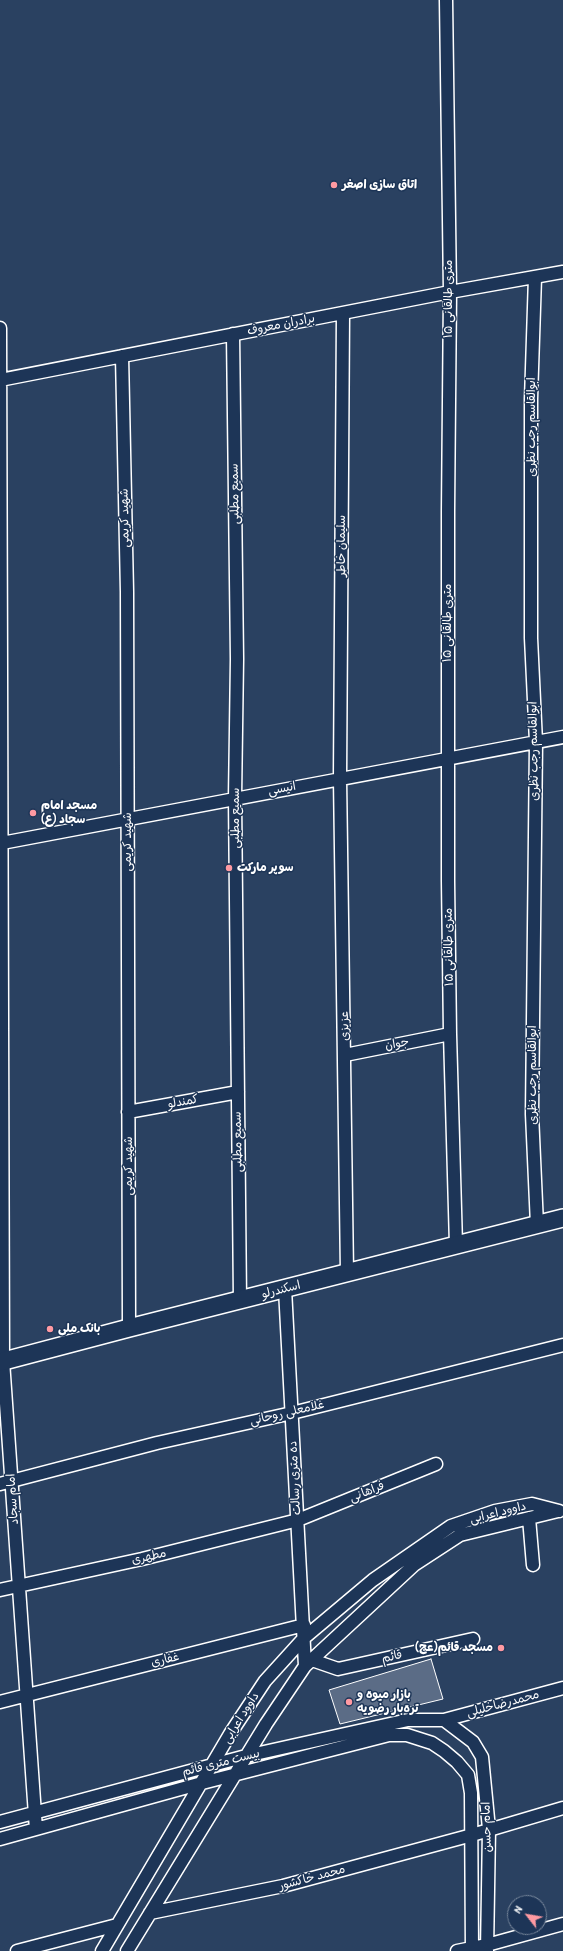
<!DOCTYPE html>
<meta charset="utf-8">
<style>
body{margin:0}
#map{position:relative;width:563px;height:1951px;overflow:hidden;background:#2a4161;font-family:"Patrick Hand",sans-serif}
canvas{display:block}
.north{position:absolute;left:507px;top:1895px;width:40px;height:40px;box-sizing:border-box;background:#1d3557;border:1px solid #77869a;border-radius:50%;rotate:301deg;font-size:11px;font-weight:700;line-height:16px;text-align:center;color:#fff}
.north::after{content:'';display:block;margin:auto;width:14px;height:18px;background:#ff9aa2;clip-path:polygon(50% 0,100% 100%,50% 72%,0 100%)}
</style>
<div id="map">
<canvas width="563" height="1951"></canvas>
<div class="north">N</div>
</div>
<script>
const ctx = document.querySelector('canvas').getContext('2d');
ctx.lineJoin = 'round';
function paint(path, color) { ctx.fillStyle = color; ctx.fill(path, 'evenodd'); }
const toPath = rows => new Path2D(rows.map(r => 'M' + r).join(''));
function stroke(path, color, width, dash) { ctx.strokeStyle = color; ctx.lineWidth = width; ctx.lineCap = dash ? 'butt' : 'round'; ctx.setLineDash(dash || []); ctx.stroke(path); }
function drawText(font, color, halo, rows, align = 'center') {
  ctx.font = font + ' "Patrick Hand","Playpen Sans Arabic",sans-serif'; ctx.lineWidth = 3; ctx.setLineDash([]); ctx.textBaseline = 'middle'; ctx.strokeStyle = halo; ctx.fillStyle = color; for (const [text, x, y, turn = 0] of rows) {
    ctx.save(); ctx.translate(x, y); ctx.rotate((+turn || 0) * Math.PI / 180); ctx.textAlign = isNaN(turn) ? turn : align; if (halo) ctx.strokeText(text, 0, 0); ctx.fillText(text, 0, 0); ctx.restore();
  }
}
const building = toPath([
 [431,1659,443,1699,340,1724,329,1690,431,1659]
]);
paint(building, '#5b6c86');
stroke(building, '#fff', 1);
const minor = toPath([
 [446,0,450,292,448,511,448,881,450,1034,456,1245],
 [535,277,531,399,531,638,536,742,532,1114,537,1225],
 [343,313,340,778,347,1273],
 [0,328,3,1361,36,1829],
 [233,334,237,659,235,798,240,1301],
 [122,356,127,592,129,1328],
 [0,380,450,292,563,272],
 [2,843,563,737],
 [345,1055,450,1034],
 [128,1112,238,1092],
 [285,1289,305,1666],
 [0,1484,157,1443,292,1413,563,1345],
 [529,1518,533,1565],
 [0,1590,142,1559,298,1520,436,1464],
 [312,1660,338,1669,473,1639],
 [0,1702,304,1625],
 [444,1720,473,1742,482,1757,489,1829,487,1951],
 [0,1822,246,1756,408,1720,444,1720,563,1688],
 [0,1839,202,1783,389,1735,407,1735,432,1743,444,1751,457,1762,468,1775,471,1793,472,1951],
 [150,1913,283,1886,472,1835,563,1808],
 [17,1951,117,1925],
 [102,1951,230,1734,265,1681,304,1638,373,1580,451,1526,495,1511,532,1504,559,1511],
 [127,1951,266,1724,305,1666,414,1565,460,1535,558,1511],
 [457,1951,487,1945,563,1924]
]);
const secondary = toPath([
 [0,1362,129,1328,563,1218]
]);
stroke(minor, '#fff', 15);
stroke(secondary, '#fff', 20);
stroke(minor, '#1d3557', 12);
stroke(secondary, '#1d3557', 17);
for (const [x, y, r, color] of [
 [334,185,4,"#ff9aa2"],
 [33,813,4,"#ff9aa2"],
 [229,868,4,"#ff9aa2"],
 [50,1329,4,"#ff9aa2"],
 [501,1648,4,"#ff9aa2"],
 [349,1702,4,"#ff9aa2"]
]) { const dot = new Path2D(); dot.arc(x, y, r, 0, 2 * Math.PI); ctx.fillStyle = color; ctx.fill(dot); stroke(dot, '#1d3557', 1.5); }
drawText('bold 12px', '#fff', '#1d3557', [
 ["اتاق سازی اصغر",342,185],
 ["مسجد امام",41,806],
 ["سجاد (ع)",41,820],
 ["سوپر مارکت",237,868],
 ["بانک ملی",58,1329],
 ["مسجد قائم(عج)",493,1648,"right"],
 ["بازار میوه و",357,1695],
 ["تره‌بار رضویه",357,1709]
], 'left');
drawText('12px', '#fff', '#1d3557', [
 ["۱۵ متری طالقانی",449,299,-90],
 ["برادران معروف",281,325,-11],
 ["ابوالقاسم رجب نظری",532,427,-90],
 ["سمیع مطلبی",235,494,-91],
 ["شهید کریمی",125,518,-91],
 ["سلیمان خاطر",342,546,-90],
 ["۱۵ متری طالقانی",448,623,-90],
 ["ابوالقاسم رجب نظری",534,751,-91],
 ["انیسی",282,789,-11],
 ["سمیع مطلبی",236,818,-90],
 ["شهید کریمی",128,842,-90],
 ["۱۵ متری طالقانی",449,947,-91],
 ["عزیزی",345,1026,-91],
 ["جوان",397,1044,-11],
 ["ابوالقاسم رجب نظری",533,1075,-90],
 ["کمندلو",183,1102,-10],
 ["سمیع مطلبی",238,1142,-91],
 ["شهید کریمی",129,1166,-90],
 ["اسکندرلو",281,1290,-14],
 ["غلامعلی روحانی",287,1413,-13],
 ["ده متری رسالت",295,1478,-93],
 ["فراهانی",367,1492,-22],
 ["امام سجاد",13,1499,-94],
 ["داوود اعرابی",498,1513,-14],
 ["مطهری",149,1557,-13],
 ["قائم",392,1657,-13],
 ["غفاری",165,1660,-14],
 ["محمدرضاخلیلی",503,1704,-15],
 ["داوود اعرابی",241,1718,-58],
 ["بیست متری قائم",221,1763,-14],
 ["امام حسن",487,1827,-92],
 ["محمد خاکشور",312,1878,-15]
]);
</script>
